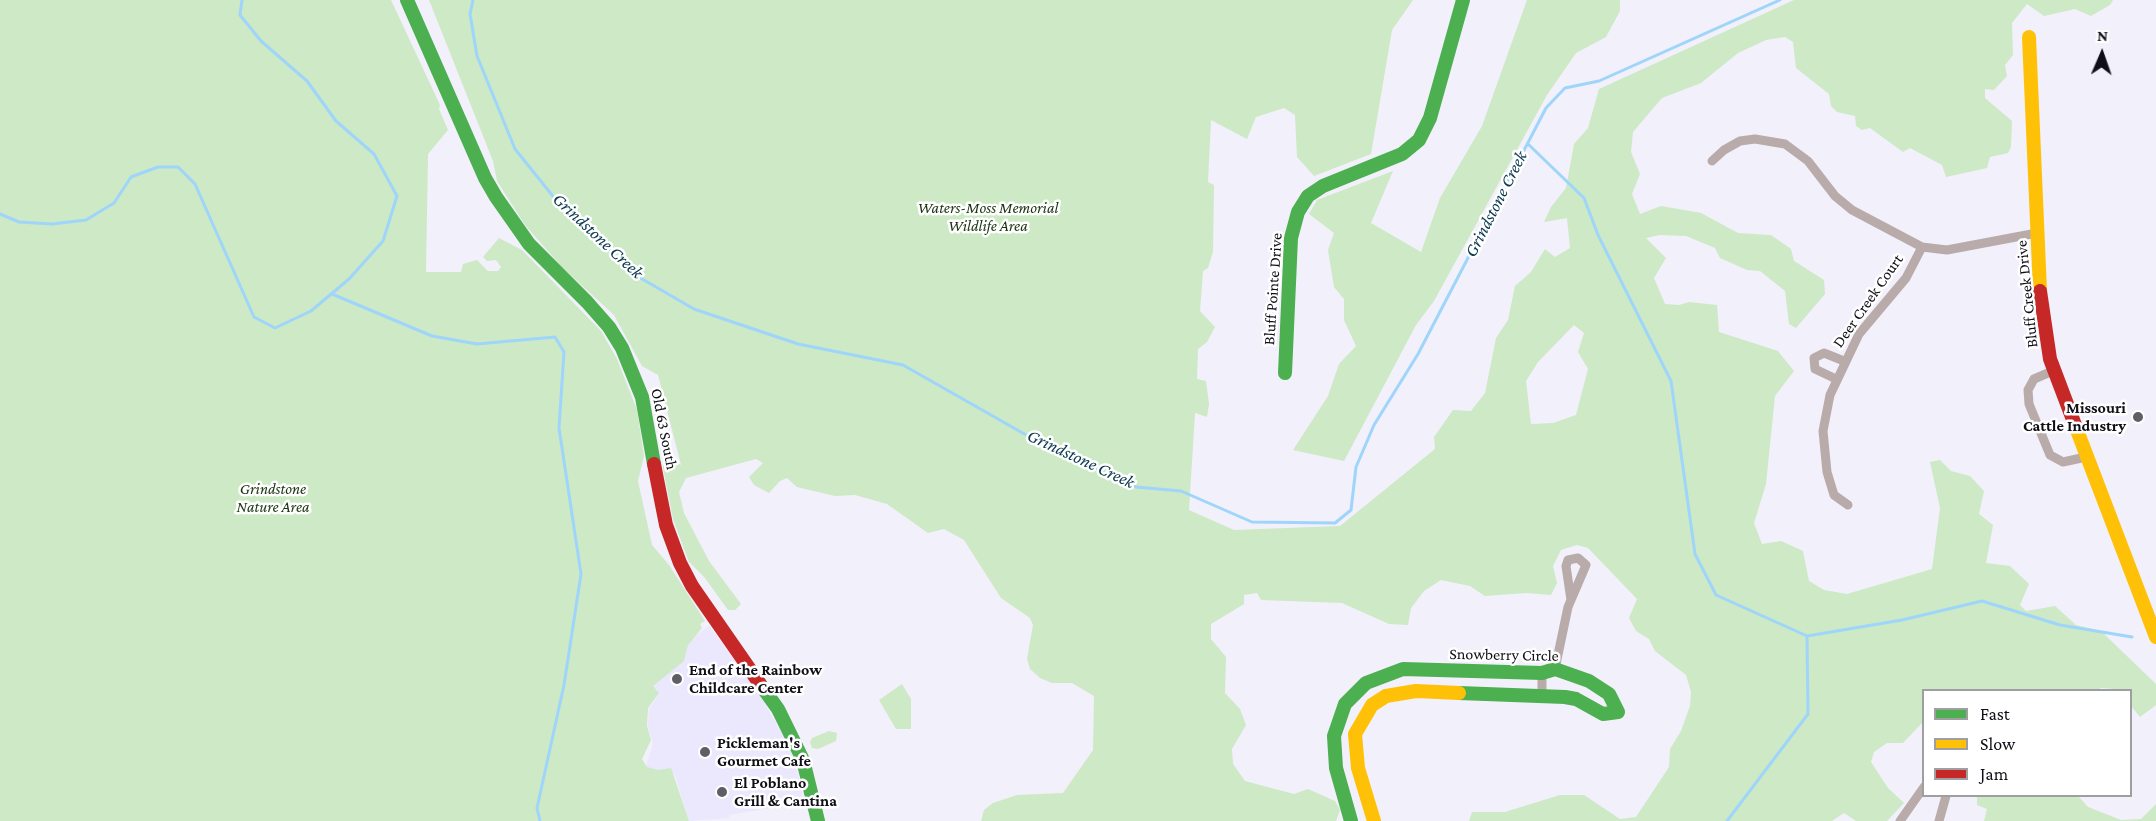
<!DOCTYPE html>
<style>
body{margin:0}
#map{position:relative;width:2156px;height:821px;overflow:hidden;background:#f2f0fb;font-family:"Crimson Pro",serif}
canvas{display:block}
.legend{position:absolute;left:1922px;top:689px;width:210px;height:108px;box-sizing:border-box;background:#fff;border:2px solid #9f9fa2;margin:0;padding:8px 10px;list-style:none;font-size:18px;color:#100f17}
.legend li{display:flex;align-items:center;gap:12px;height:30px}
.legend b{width:30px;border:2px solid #9f9fa2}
.north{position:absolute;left:2072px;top:24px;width:60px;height:60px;-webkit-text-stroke:4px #fff;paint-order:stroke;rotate:2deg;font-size:16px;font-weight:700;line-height:24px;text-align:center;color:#100f17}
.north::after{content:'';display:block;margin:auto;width:21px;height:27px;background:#100f17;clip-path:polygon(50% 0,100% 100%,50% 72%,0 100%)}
</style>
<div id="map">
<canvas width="2156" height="821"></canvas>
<ul class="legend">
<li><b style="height:8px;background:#4caf50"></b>Fast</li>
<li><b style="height:8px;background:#ffc107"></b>Slow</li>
<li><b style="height:8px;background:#c62828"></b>Jam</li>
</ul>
<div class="north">N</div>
</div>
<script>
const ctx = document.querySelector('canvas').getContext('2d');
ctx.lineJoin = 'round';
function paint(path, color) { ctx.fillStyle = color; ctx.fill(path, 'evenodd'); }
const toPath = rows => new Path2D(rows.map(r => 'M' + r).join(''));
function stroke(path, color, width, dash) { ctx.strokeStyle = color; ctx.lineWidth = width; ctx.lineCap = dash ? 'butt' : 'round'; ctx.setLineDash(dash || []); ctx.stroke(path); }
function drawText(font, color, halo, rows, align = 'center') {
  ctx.font = font + ' "Crimson Pro",serif'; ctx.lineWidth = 5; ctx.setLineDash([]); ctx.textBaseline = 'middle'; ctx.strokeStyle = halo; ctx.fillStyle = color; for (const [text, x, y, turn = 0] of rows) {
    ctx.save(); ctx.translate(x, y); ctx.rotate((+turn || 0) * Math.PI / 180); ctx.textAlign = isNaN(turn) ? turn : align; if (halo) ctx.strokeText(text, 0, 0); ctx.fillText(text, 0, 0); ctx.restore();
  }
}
paint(toPath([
 [709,626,757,691,788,744,803,789,801,803,729,815,729,818,689,821,675,775,645,769,653,744,648,726,649,709,659,693,643,674]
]), '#ebe7fd');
paint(toPath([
 [0,0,391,0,440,105,439,109,448,130,428,154,426,272,461,272,463,264,477,260,488,271,498,271,501,267,496,260,487,261,483,257,499,238,522,250,601,331,617,359,637,410,644,456,638,481,652,545,669,565,705,621,700,624,702,628,688,645,684,661,653,686,659,693,648,708,647,726,651,740,642,759,647,767,658,770,671,768,689,821,0,821],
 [429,0,1413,0,1392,30,1371,154,1314,176,1297,157,1295,115,1284,108,1256,117,1247,139,1211,120,1208,182,1214,185,1213,252,1208,268,1203,271,1200,311,1215,327,1207,342,1198,349,1197,379,1206,381,1209,404,1207,417,1195,413,1189,510,1234,530,1340,526,1435,449,1434,437,1453,410,1471,411,1485,393,1496,338,1508,320,1515,286,1531,272,1545,249,1555,257,1570,248,1567,218,1544,222,1551,207,1566,188,1574,144,1588,128,1599,89,1794,0,2113,0,2110,5,2091,16,2075,9,2044,16,2027,4,2012,23,2013,55,2005,65,2007,76,1994,90,1985,89,1985,98,2012,121,2011,147,2008,153,1990,157,1987,168,1946,177,1942,165,1910,148,1903,152,1870,128,1862,130,1856,126,1855,116,1837,112,1831,106,1829,94,1796,68,1793,42,1785,37,1766,40,1738,53,1701,83,1662,98,1633,132,1631,152,1640,174,1632,194,1640,214,1661,206,1701,213,1738,233,1771,235,1791,249,1794,261,1824,280,1825,294,1796,328,1789,324,1785,291,1760,271,1747,270,1720,258,1715,248,1686,236,1660,235,1646,238,1666,258,1654,278,1665,304,1679,305,1689,302,1717,305,1719,332,1778,351,1794,371,1775,396,1766,484,1754,523,1762,544,1781,541,1803,551,1809,581,1824,590,1847,594,1932,569,1940,508,1930,462,1940,460,1951,471,1970,476,1984,491,1979,514,1993,525,1986,563,2010,566,2029,584,2020,605,2026,611,2055,606,2076,625,2101,631,2156,684,2156,705,2140,717,2131,706,2130,690,2101,688,2099,690,1924,690,1923,722,1903,743,1887,743,1874,752,1871,762,1888,788,1904,803,1887,821,1856,821,1844,813,1832,821,1469,821,1472,812,1505,812,1560,795,1584,795,1620,819,1636,817,1669,767,1670,749,1681,731,1690,706,1691,692,1686,675,1655,651,1649,639,1636,631,1629,618,1637,599,1588,548,1577,545,1561,550,1553,566,1557,583,1551,595,1526,593,1485,596,1470,586,1441,580,1424,591,1411,608,1408,625,1389,624,1342,603,1261,600,1257,593,1244,595,1244,604,1211,624,1211,639,1226,657,1225,693,1240,709,1246,725,1232,749,1233,764,1245,781,1294,794,1308,789,1335,801,1340,810,1336,821,981,821,984,810,993,803,1017,795,1063,793,1093,750,1094,696,1072,683,1052,683,1040,678,1030,669,1027,659,1033,625,1030,618,1001,598,964,540,944,529,928,533,887,504,855,495,835,496,797,487,787,478,780,481,769,493,754,485,749,477,763,463,756,459,686,478,679,492,684,513,709,561,741,604,735,610,728,610,705,578,689,562,673,519,663,468,664,460,672,459,681,465,658,375,642,366,614,315,562,267,525,225,497,181,493,161],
 [1574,325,1584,333,1578,352,1588,369,1576,415,1553,423,1531,424,1526,381,1538,362],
 [1527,0,1620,0,1620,11,1606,37,1576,53,1547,95,1434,301,1416,325,1344,461,1293,450,1328,396,1339,364,1356,346,1344,320,1344,299,1334,287,1328,250,1334,233,1309,214,1317,200,1393,171,1371,223,1421,252,1440,198,1482,126],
 [902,684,911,699,911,729,896,729,879,700],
 [829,731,837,733,836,741,818,749,812,748,810,742,812,738],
 [1977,796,2078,796,2088,807,2121,820,2141,819,2156,804,2156,821,1984,821,1987,809,1977,805]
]), '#cde9c5');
stroke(toPath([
 [473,0,470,14,477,56,515,149,556,200,637,276,694,309,798,344,903,365,1049,448,1136,487,1181,491,1252,522,1335,523,1351,510,1356,467,1374,425,1418,354,1546,108,1565,88,1599,81,1780,0],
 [1528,144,1584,198,1598,235,1671,381,1695,554,1716,595,1807,636,1808,714,1727,821],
 [0,214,19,222,52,224,86,220,114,203,131,177,158,167,178,167,195,184,254,317,275,328,311,311,349,279,383,241,397,196,374,154,336,121,307,81,261,41,240,15,242,0],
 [332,294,432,336,477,344,555,337,564,352,559,428,581,574,564,685,537,808,540,821],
 [1807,636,1902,620,1982,601,2060,625,2132,637]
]), '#9fd5fa', 3);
stroke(toPath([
 [1712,161,1724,150,1740,141,1755,139,1785,144,1808,161,1835,196,1852,210,1922,247,1947,250,2037,233],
 [2055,370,2034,379,2028,390,2029,404,2050,455,2063,462,2086,457],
 [1836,379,1815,369,1814,358,1824,353,1844,361],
 [1848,505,1834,495,1827,472,1823,431,1830,395,1859,334,1906,278,1922,247],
 [1555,669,1568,607,1586,565,1578,558,1568,560,1566,566,1571,600],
 [1542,673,1542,696],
 [1900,821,1924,787],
 [1939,821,1946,796]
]), '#b9abaa', 9);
stroke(toPath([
 [407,0,485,178,496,197,529,244,587,302,609,327,622,348,642,397,654,464],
 [1285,373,1291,238,1298,212,1308,196,1323,186,1402,154,1419,140,1430,118,1463,0],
 [760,684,778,709,803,760,818,821],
 [1351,821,1336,768,1334,736,1345,704,1366,683,1403,669,1542,673,1555,669,1589,681,1609,694,1618,712,1603,714,1576,699,1565,697,1459,693]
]), '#4caf50', 14);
stroke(toPath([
 [2029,37,2040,291],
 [2075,425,2156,637],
 [1374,821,1358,768,1355,734,1372,705,1386,696,1416,691,1459,693]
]), '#ffc107', 14);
stroke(toPath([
 [2040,291,2050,359,2075,425],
 [654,464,666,525,680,563,692,586,760,684]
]), '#c62828', 14);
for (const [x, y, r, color] of [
 [2138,417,6,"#5f5e67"],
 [677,679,6,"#5f5e67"],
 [705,752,6,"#5f5e67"],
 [722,792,6,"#5f5e67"]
]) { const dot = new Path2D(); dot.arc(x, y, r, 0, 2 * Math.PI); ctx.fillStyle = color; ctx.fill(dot); stroke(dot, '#fff', 2); }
drawText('italic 16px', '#1b3311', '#fff', [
 ["Waters-Moss Memorial",988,208],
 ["Wildlife Area",988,226],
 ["Grindstone",273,489],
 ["Nature Area",273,507]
]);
drawText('16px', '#100f17', '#fff', [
 ["Bluff Pointe Drive",1273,289,-86],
 ["Bluff Creek Drive",2027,294,-96],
 ["Deer Creek Court",1868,301,-55],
 ["Old 63 South",664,429,79],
 ["Snowberry Circle",1504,655,1]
]);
drawText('bold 16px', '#100f17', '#fff', [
 ["Missouri",2126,408,"right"],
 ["Cattle Industry",2126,426,"right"],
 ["End of the Rainbow",689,670],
 ["Childcare Center",689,688],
 ["Pickleman's",717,743],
 ["Gourmet Cafe",717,761],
 ["El Poblano",734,783],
 ["Grill & Cantina",734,801]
], 'left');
drawText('italic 18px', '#09384f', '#fff', [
 ["Grindstone Creek",1496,204,-63],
 ["Grindstone Creek",598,236,43],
 ["Grindstone Creek",1081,459,25]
]);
</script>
